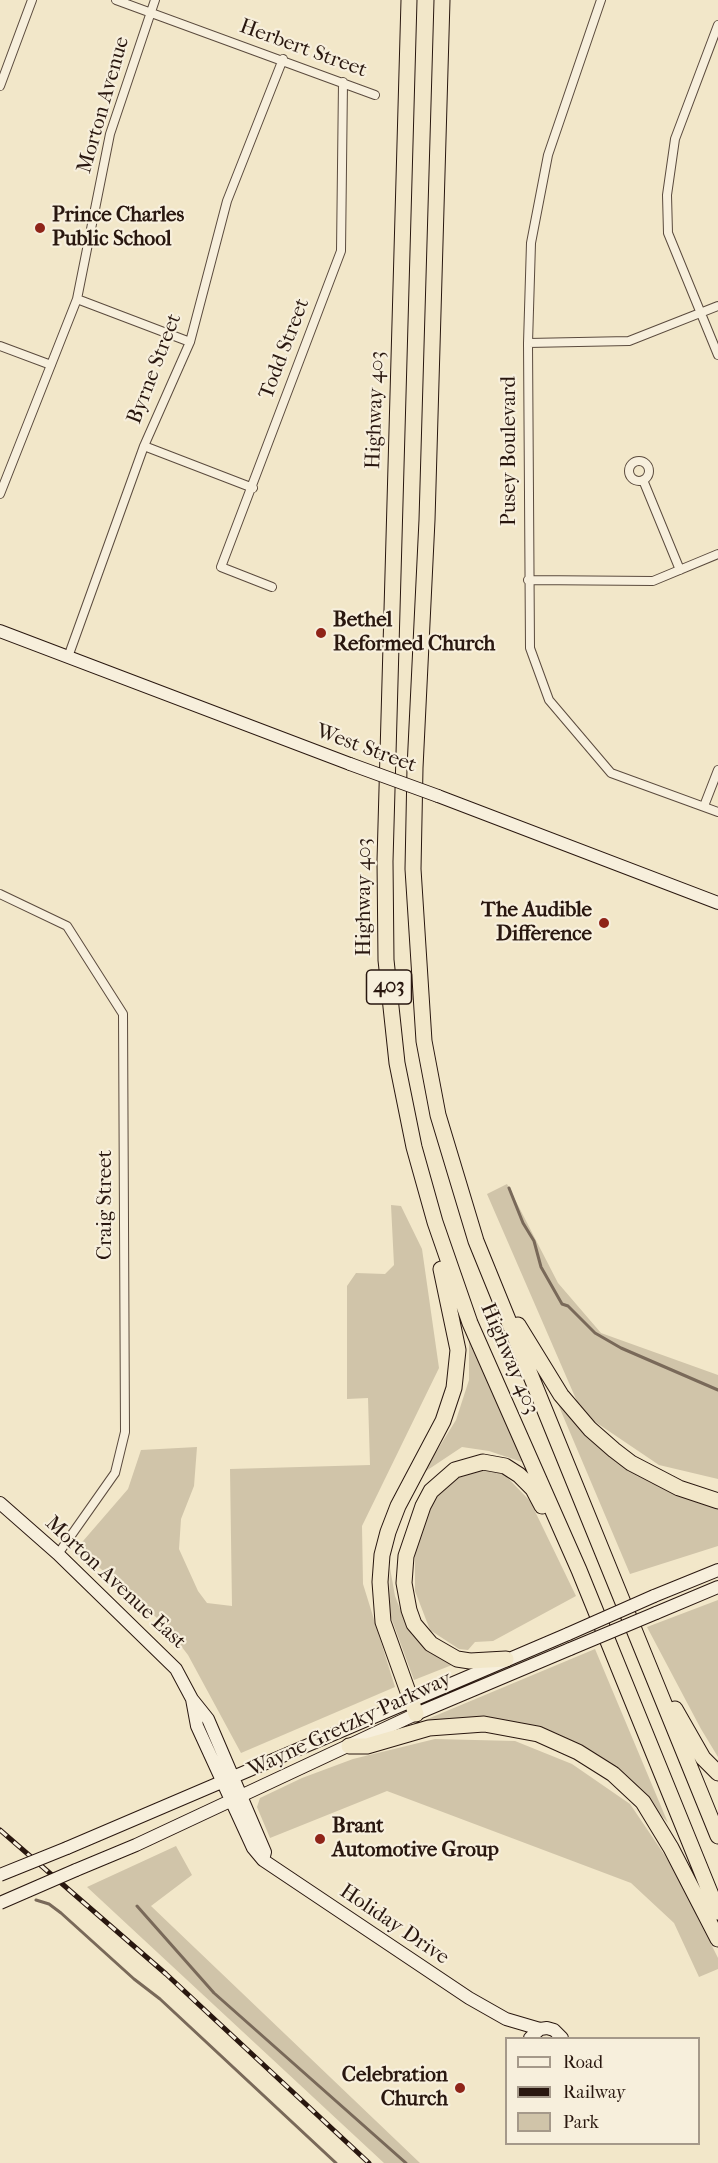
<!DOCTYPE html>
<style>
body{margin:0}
#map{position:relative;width:718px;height:2163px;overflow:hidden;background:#f2e7c9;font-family:"IM FELL French Canon",serif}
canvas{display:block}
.legend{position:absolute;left:505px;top:2037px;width:195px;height:108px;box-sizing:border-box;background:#f7efdc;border:2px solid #a5998a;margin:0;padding:8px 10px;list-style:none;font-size:18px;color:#29170f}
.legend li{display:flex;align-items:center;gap:12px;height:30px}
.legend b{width:30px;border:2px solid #a5998a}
</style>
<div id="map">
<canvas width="718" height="2163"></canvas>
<ul class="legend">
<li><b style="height:8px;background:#f7efdc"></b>Road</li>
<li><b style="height:8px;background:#29170f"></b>Railway</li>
<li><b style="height:16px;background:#d0c4a9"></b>Park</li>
</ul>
</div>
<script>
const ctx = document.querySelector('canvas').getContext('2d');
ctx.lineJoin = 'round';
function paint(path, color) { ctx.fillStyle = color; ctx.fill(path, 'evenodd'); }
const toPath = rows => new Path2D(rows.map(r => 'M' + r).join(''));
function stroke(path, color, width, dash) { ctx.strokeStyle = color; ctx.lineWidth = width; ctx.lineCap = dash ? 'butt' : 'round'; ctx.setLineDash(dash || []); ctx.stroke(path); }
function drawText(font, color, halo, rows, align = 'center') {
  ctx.font = font + ' "IM FELL French Canon",serif'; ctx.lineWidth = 4.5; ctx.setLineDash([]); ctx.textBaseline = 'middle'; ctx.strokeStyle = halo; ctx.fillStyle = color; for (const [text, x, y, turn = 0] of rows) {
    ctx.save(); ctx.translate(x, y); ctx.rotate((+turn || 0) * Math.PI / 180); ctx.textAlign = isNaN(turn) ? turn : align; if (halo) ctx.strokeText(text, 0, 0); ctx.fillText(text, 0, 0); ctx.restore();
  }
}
paint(toPath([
 [507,1184,558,1283,601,1333,718,1375,718,1479,659,1465,582,1413,487,1194],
 [391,1205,401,1206,422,1249,439,1368,362,1526,363,1584,395,1687,241,1753,188,1655,165,1625,77,1548,128,1489,141,1450,197,1447,194,1486,181,1519,179,1549,198,1591,207,1603,232,1606,230,1469,370,1465,368,1398,347,1399,347,1286,356,1273,385,1274,394,1265],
 [469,1326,522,1462,489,1451,462,1447,423,1473,456,1420,469,1380],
 [555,1397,638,1474,718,1505,718,1546,630,1574],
 [475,1468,504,1474,530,1501,576,1596,493,1641,475,1642,468,1650,459,1649,430,1630,415,1591,415,1554,429,1507,451,1479],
 [390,1568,395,1596,407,1627,427,1651,452,1665,414,1680,389,1612],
 [718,1600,718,1757,701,1729,647,1627],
 [595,1649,668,1823,620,1769,556,1733,502,1721,418,1723],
 [435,1739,515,1741,572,1764,630,1804,672,1866,718,1958,718,1969,699,1977,674,1923,631,1883,387,1791,270,1838,257,1807,260,1798,302,1778,353,1759],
 [176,1846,192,1875,151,1906,420,2163,384,2163,87,1887]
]), '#d0c4a9');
stroke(toPath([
 [509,1188,523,1223,534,1241,541,1267,562,1304,568,1306,595,1333,621,1348,718,1390],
 [36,1900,49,1904,61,1913,134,1979,160,1999,336,2163],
 [137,1906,214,1993,406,2163]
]), '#796959', 3);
const street = toPath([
 [116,0,375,95],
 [601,0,548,155,531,243,528,343,530,648,549,700,611,773,718,812],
 [718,25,675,139,667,195,668,233,718,355],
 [0,86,32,0],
 [77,299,190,342],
 [528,343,629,341,718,306],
 [0,346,51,365],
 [144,446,253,488],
 '629 471a10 10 0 1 1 20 0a10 10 0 1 1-20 0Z',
 [643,480,680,570],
 [0,494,77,299,110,134,155,0],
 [528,580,653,581,718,554],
 [272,587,221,567,341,251,343,82],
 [68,657,144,446,190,342,227,201,283,59],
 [704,806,718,770],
 [0,894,67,926,123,1014,125,1432,115,1473,58,1554]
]);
const secondary = toPath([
 [0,631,350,764],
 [438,796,718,903],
 [0,1503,58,1554,176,1669,192,1699,208,1719,265,1852,263,1860],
 [654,1596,718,1570],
 [656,1613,718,1587],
 [192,1699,197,1726,253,1848,263,1860,469,1998,506,2019,540,2029],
 [67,1848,568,1634],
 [76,1870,136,1845,416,1714,570,1649],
 [530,2038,540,2029,547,2028,554,2030,562,2038]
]);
const highway = toPath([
 [409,0,385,861,386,960,397,1063,414,1147,435,1222,470,1323,579,1570,718,1912],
 [442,0,427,520,415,768,413,869,424,1041,438,1115,476,1241,718,1836],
 [518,1325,561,1395,590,1429,614,1450,631,1463,679,1488,718,1501],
 [506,1659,470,1661,457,1659,431,1644,414,1624,409,1610,404,1583,406,1556,423,1506,431,1491,455,1470,483,1462,505,1466,519,1475,533,1489,542,1506],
 [675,1709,703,1758,718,1773],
 [416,1714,383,1622,380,1582,382,1555,388,1532,398,1506,443,1421,454,1388,458,1350,441,1269],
 [349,1746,367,1746,429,1728,484,1724,538,1734,578,1752,613,1774,643,1802,671,1848,718,1939]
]);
stroke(street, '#5b4b3e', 10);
stroke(secondary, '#29170f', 14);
stroke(highway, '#29170f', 17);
stroke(street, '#f7efdc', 8);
stroke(secondary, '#f7efdc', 12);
stroke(highway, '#f2e7c9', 15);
const rail = toPath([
 [0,1830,166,1974,369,2163]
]);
stroke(rail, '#29170f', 5);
stroke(rail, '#f7efdc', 3, [9]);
const secondaryBridge = toPath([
 [350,764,438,796],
 [568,1634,654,1596],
 [570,1649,656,1613],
 [0,1875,67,1848],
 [0,1903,76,1870]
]);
stroke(secondaryBridge, '#29170f', 14, []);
stroke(secondaryBridge, '#f7efdc', 12);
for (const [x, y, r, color] of [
 [40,228,6,"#8f2418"],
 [321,633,6,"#8f2418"],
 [604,923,6,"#8f2418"],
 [320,1839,6,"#8f2418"],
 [460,2088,6,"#8f2418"]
]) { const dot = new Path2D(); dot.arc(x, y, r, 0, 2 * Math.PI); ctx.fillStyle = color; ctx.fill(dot); stroke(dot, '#f7efdc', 2); }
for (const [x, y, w] of [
 [389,987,45]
]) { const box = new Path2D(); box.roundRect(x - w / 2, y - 17, w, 34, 4.5); ctx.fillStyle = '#f7efdc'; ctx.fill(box); stroke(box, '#29170f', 1.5); }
drawText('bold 20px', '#29170f', null, [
 ["403",389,987]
]);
drawText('21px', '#29170f', '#f7efdc', [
 ["Herbert Street",303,49,20],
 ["Morton Avenue",104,105,-74],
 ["Todd Street",285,349,-69],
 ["Byrne Street",155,369,-69],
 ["Highway 403",376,410,-88],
 ["Pusey Boulevard",510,451,-90],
 ["West Street",366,749,20],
 ["Highway 403",365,897,-90],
 ["Craig Street",106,1205,-90],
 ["Highway 403",509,1359,67],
 ["Morton Avenue East",115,1583,43],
 ["Wayne Gretzky Parkway",350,1725,-25],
 ["Holiday Drive",394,1925,34]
]);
drawText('bold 21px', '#29170f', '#f7efdc', [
 ["Prince Charles",52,216],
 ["Public School",52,240],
 ["Bethel",333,621],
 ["Reformed Church",333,645],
 ["The Audible",592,911,"right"],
 ["Difference",592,935,"right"],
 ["Brant",332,1827],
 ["Automotive Group",332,1851],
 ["Celebration",448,2076,"right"],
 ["Church",448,2100,"right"]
], 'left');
</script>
